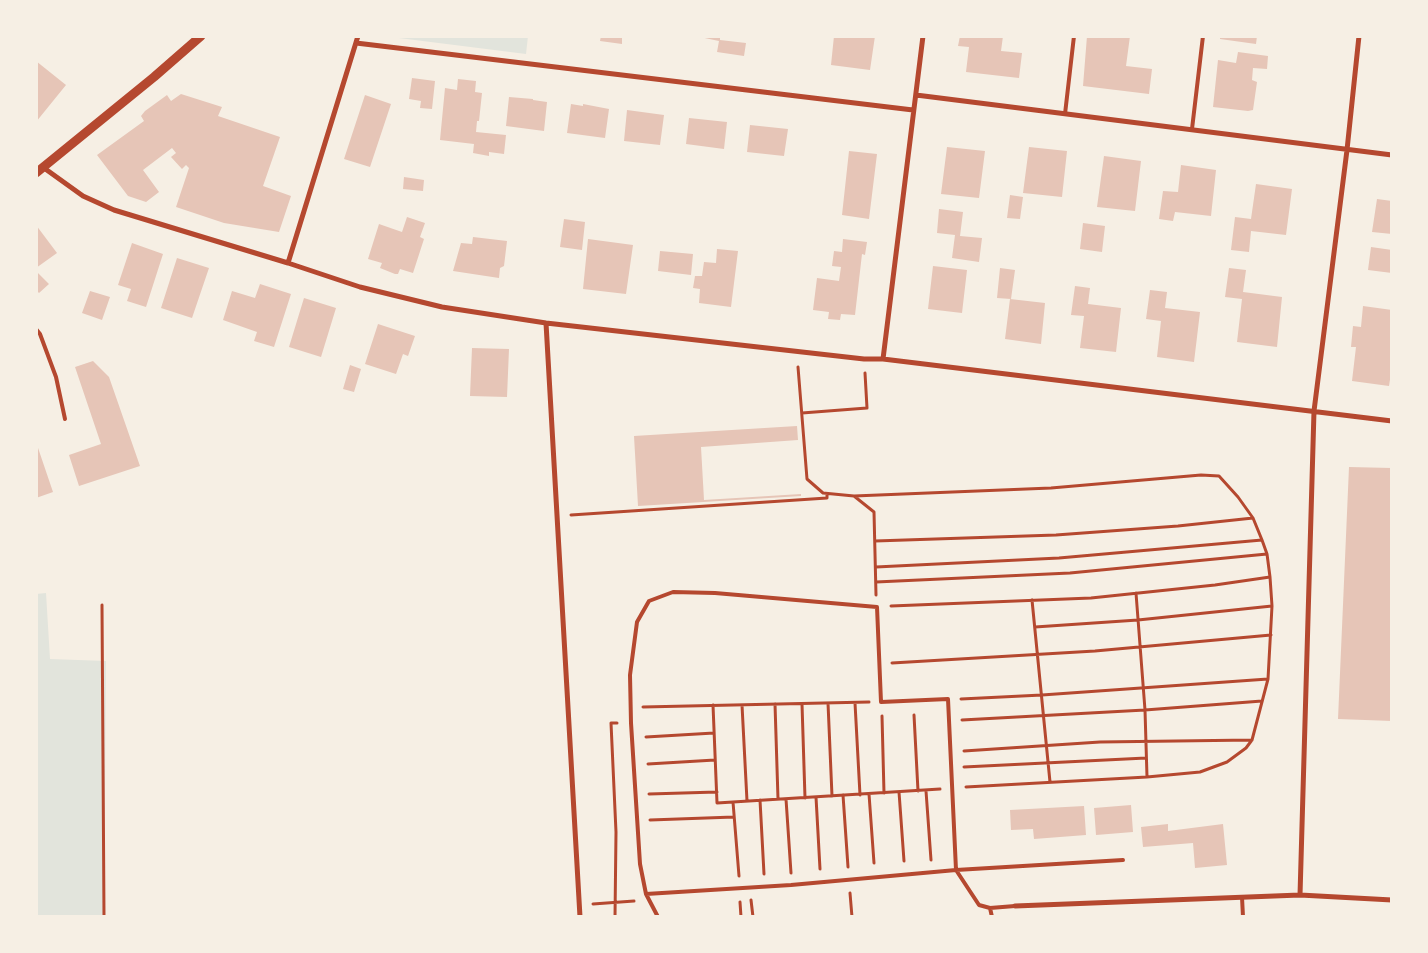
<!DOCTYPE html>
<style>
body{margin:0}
#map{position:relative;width:1428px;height:953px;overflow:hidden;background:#f6efe4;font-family:"Archivo Narrow",sans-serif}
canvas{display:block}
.frame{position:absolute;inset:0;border:38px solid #f6efe4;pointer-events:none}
</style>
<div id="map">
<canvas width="1428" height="953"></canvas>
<div class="frame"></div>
</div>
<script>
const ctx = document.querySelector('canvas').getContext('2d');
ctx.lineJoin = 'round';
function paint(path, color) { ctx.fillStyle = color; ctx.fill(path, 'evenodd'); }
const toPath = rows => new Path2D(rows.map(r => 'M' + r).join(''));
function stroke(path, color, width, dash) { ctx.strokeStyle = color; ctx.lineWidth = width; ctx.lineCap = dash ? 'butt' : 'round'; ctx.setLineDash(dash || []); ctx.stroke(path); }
paint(toPath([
 [383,36,528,36,526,54],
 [46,593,50,659,106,661,104,917,36,917,36,594]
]), '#e2e4dc');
paint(toPath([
 [601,36,622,36,622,44,600,41],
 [695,36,720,36,720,40,746,43,744,56,717,52,719,41],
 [834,36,875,36,870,70,831,65],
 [960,36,1003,36,1001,51,1022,53,1019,78,966,72,969,47,958,46],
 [1087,36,1130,36,1126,66,1152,69,1149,94,1083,86],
 [1220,36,1257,36,1256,44,1220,39],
 [1238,52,1268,56,1267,69,1253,68,1252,80,1257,82,1253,110,1248,111,1213,107,1218,60,1236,63],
 [36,61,66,85,36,122],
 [412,78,435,81,432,109,420,108,421,101,409,99],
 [458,79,476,81,475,92,482,93,479,121,477,121,476,132,506,135,504,154,489,152,489,156,473,153,474,144,440,140,445,88,457,90],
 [181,94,222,107,218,116,280,137,263,186,291,196,279,232,224,223,176,207,189,168,186,165,182,169,171,157,176,153,172,148,143,170,159,192,146,202,128,196,97,155,144,121,141,116,145,111,167,95,171,101],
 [365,95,391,104,370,167,344,159],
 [509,97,533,99,533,100,547,102,544,131,506,126],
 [571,104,583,106,583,104,609,109,605,138,567,133],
 [627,110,664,115,660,145,624,141],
 [689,118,727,122,724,149,686,144],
 [750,125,788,129,784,156,747,152],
 [947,147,985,151,979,198,941,194],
 [1029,147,1067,151,1062,197,1023,193],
 [849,151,877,154,869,219,842,215],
 [1104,156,1141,161,1135,211,1097,207],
 [1181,165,1216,170,1211,216,1175,212,1173,221,1159,219,1163,191,1178,192],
 [404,177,424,180,423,191,403,189],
 [1256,184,1292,189,1286,235,1251,231,1249,252,1231,250,1235,217,1251,219],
 [1010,195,1023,197,1020,219,1007,218],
 [1377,199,1392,201,1392,234,1372,232],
 [939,209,963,212,960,236,982,238,979,262,952,258,955,235,937,233],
 [407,217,425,223,420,237,424,239,413,273,400,269,398,274,395,274,380,268,382,263,368,259,379,224,402,232],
 [564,219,585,222,582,250,560,247],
 [1083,223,1105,226,1102,252,1080,249],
 [36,225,57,253,36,268],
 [473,237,507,241,504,266,500,268,499,278,453,271,461,243,472,244],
 [588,239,633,245,626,294,583,289],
 [843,239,867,242,865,255,862,254,855,315,841,314,840,320,828,319,829,312,813,310,817,278,839,281,841,267,832,266,834,251,842,252],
 [132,243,163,254,146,307,127,301,131,289,118,285],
 [1371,247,1392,250,1392,273,1368,270],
 [717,249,738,251,731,307,699,303,700,289,693,288,695,276,702,276,704,262,716,263],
 [660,251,693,254,691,275,658,271],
 [177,258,209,268,192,318,161,308],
 [933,266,967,270,962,313,928,309],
 [1000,268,1015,270,1011,299,997,298],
 [1229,268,1246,270,1243,292,1282,297,1277,347,1237,342,1242,299,1225,297],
 [36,271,49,284,39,293,36,290],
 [260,284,291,294,274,347,254,341,257,332,223,320,232,291,255,298],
 [1075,286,1090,288,1088,304,1121,308,1116,352,1080,348,1084,316,1071,315],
 [1150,290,1167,292,1165,308,1200,312,1194,362,1157,357,1161,321,1146,319],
 [90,291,110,297,102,320,82,313],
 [304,298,336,308,321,357,289,347],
 [1010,299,1045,303,1041,344,1005,339],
 [1363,306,1392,310,1392,367,1389,386,1352,381,1356,347,1351,347,1353,326,1361,327],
 [378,324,415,336,408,356,403,354,396,374,365,364],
 [472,348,509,349,507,397,470,396],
 [93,361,109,377,140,466,79,486,69,455,101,444,75,367],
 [350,365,361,369,354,392,343,389],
 [797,426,798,440,701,447,704,500,801,494,801,496,638,506,634,436],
 [36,442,53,492,36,498],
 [1349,467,1392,468,1392,721,1338,719],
 [1131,805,1133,832,1096,835,1094,808],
 [1084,806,1086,835,1034,839,1033,829,1011,830,1010,810],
 [1168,824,1168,831,1223,824,1227,865,1195,868,1193,843,1143,847,1141,827]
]), '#e6c5b7');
stroke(toPath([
 [798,367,807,479,823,493,854,496,874,512,876,595],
 [802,413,867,408,865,373],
 [854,496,1051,488,1201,475,1219,476,1238,497,1253,518,1262,540,1267,554,1270,577,1272,606,1268,679,1252,740,1246,748,1227,762,1200,772,1147,777,966,787],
 [571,515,827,498,827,494],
 [875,541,1056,535,1178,526,1253,518],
 [876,567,1059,558,1262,540],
 [876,582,1070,573,1267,554],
 [1136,593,1145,710,1147,777],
 [1032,600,1050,782],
 [102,605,104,917],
 [891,606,1091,598,1215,585,1270,577],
 [1035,627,1138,620,1272,606],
 [892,663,1095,651,1271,635],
 [961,699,1042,695,1268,679],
 [828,703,832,796],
 [855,703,860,795],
 [775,704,778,799],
 [802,704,805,798],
 [713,705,717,803,940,789],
 [742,705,747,801],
 [643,707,869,702],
 [914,715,918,791],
 [882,716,884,793],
 [962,720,1145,710,1262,701],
 [646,737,714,733],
 [964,751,1100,742,1252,740],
 [648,764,715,760],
 [964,767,1146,758],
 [926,791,931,860],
 [899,792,904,861],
 [649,794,717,792],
 [869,794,874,863],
 [843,795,848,867],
 [816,797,820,869],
 [786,799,791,873],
 [760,800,764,874],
 [733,802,739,876],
 [650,820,734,817],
 [850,893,852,917],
 [751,900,753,917],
 [740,902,741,917],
 [593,904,634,901],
 [615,917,616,832,611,723,617,723]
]), '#b5482f', 3);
stroke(toPath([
 [1065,114,1074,36],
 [1192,129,1203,36],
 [36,329,40,334,56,377,65,419],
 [646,894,791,885,956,870,1123,860],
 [1242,897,1243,917],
 [990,908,992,917],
 [658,917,646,894,640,864,631,723,630,675,637,622,649,601,673,592,715,593,877,607,881,702,948,699,956,870,979,905,990,908,1015,906]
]), '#b5482f', 4);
stroke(toPath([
 [356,43,913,110],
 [916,95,1392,155],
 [44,168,83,196,114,210,288,263,360,287,442,307,546,323,864,359,883,359,1392,421],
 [288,263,358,36],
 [546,323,580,917],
 [883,359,923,36],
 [1300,895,1314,411,1347,150,1359,36],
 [1015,906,1300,895,1392,900]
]), '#b5482f', 5);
stroke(toPath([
 [36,173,154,77,201,36]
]), '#b5482f', 9);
</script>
